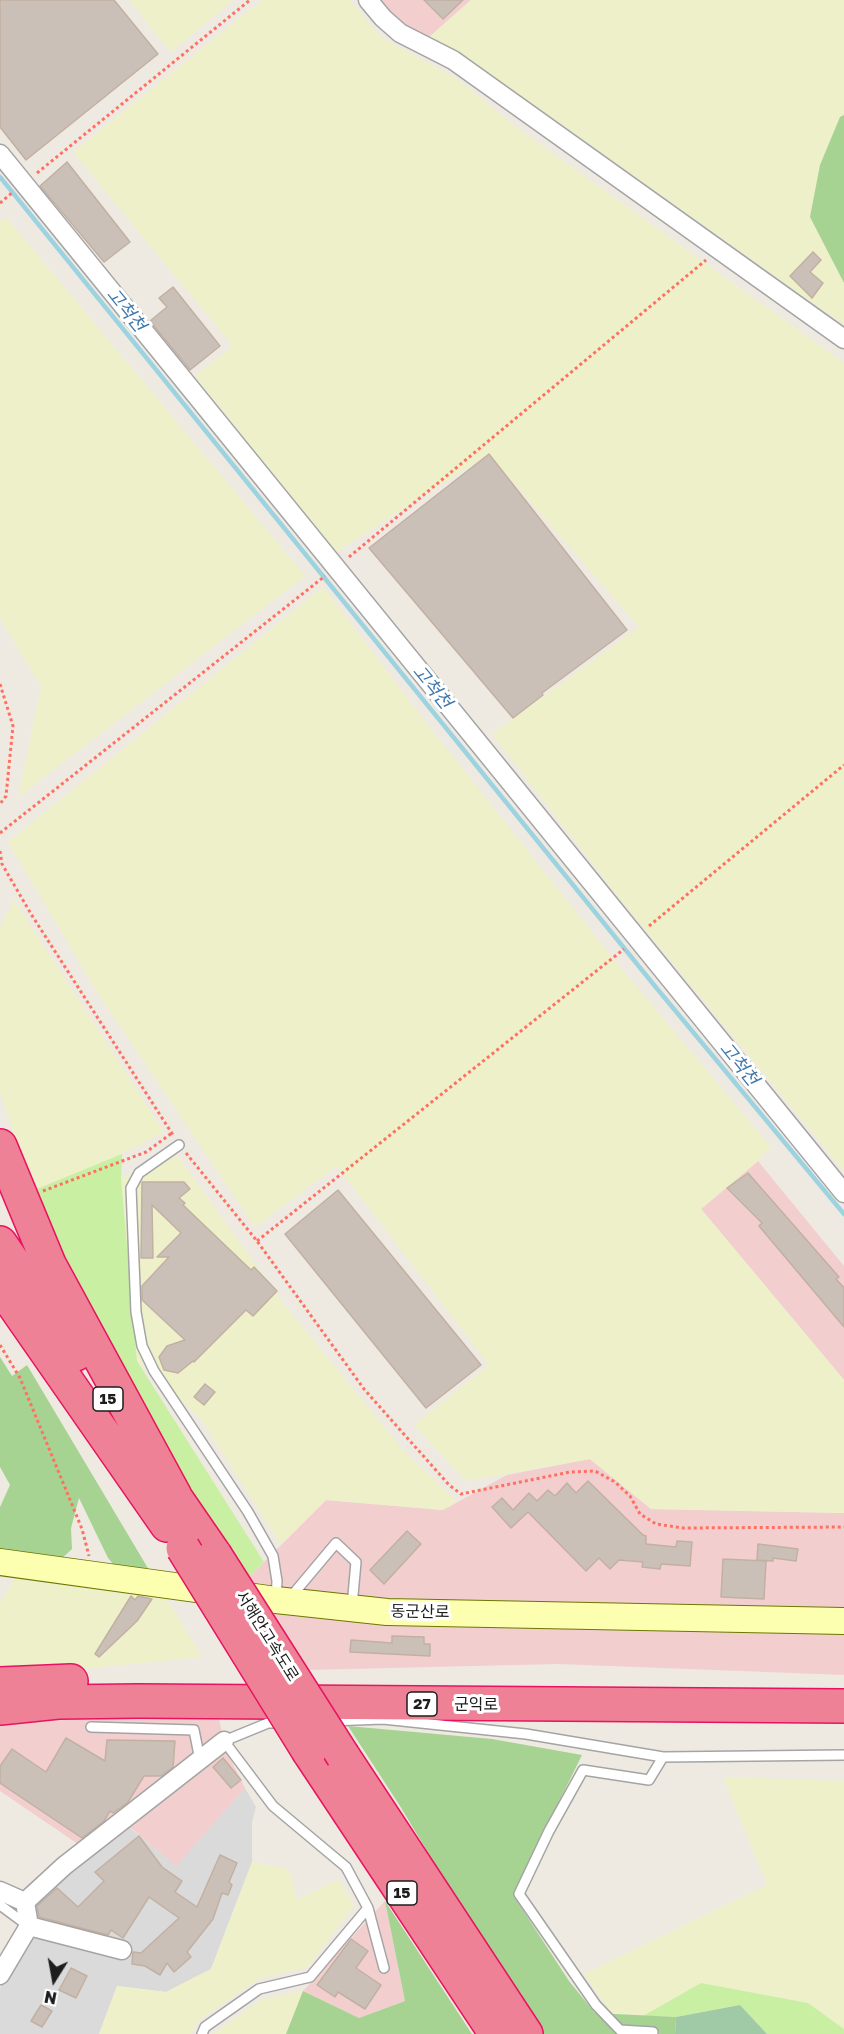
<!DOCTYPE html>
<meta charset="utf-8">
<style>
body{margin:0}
#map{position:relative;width:844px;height:2034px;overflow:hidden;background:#efeae1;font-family:"Golos Text",sans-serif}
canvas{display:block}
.north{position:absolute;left:24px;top:1950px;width:60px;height:60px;-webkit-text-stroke:4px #fff;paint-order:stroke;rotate:191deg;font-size:16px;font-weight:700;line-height:24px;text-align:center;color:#1d1d1d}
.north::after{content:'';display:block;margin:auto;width:21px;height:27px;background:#1d1d1d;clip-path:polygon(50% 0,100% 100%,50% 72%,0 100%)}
</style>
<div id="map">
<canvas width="844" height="2034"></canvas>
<div class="north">N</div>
</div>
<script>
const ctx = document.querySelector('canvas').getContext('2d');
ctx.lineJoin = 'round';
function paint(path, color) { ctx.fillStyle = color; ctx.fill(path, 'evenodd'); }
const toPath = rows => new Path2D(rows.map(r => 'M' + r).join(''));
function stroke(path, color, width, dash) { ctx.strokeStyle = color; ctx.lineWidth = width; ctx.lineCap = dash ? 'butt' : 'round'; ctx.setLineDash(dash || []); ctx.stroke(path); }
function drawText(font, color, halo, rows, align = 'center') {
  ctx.font = font + ' "Golos Text","Noto Sans KR",sans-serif'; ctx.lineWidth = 6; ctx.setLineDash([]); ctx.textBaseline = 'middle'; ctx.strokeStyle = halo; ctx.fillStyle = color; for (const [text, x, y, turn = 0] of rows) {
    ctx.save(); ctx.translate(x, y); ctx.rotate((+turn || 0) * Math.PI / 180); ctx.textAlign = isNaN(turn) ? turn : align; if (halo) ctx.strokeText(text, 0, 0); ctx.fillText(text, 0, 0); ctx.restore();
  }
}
paint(toPath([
 [245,1788,256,1807,252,1822,252,1862,211,1969,166,1992,117,1986,99,2034,0,2034,0,1988,30,1936,30,1903,130,1828,176,1865]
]), '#dbdada');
paint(toPath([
 [376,0,471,0,426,40,391,19],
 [758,1161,844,1266,844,1380,701,1209],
 [590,1459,651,1509,844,1513,844,1675,558,1664,307,1670,249,1577,326,1500,443,1510,507,1475],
 [78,1717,219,1719,226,1750,245,1788,176,1866,131,1828,94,1855,0,1791,0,1723],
 [385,1901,405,2001,359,2018,303,1991]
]), '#f2cfce');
paint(toPath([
 [129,0,233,0,171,52],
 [262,0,350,0,381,37,456,78,516,127,844,363,844,1171,628,909,492,734,639,627,489,454,336,552,195,376,233,346,73,152],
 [471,0,844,0,844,115,840,117,810,217,844,283,844,325,526,99,426,40],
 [6,217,305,576,18,797,41,687,0,618,0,222],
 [323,587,423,719,619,966,771,1147,758,1161,701,1209,844,1380,844,1513,651,1509,590,1459,466,1481,414,1425,489,1365,337,1166,255,1227,97,992,8,842],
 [14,900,164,1132,122,1154,32,1191,0,1092,0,928],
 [178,1156,283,1303,402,1449,457,1502,443,1510,326,1500,281,1545,201,1419,137,1361,121,1178],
 [18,1572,165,1596,202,1657,0,1677,0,1603],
 [723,1777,844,1781,844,2029,808,2003,701,1983,643,2016,612,2014,584,1974,767,1885],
 [252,1862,289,1869,297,1900,338,1879,354,1905,308,1967,258,1979,197,2022,191,2034,99,2034,117,1986,166,1992,211,1969],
 [303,1991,286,2034,213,2034,262,1999]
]), '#eef0ca');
paint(toPath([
 [122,1154,121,1178,137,1361,264,1562,249,1577,169,1465,68,1285,32,1191],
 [701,1983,808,2003,844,2029,844,2034,767,2034,740,2005,676,2017,643,2016]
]), '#c9efa2');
paint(toPath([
 [844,115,844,283,810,217,820,165,840,117],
 [0,1357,12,1376,27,1365,152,1575,120,1572,108,1558,79,1498,71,1528,72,1549,58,1562,0,1556,0,1507,10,1485,0,1467],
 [348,1726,492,1739,582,1755,513,1895,569,1981,595,2013,676,2017,675,2034,537,2034,400,1806],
 [385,1901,472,2034,286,2034,303,1991,359,2018,405,2001]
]), '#a6d392');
paint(toPath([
 [740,2005,767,2034,675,2034,676,2017]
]), '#a0caa6');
stroke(toPath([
 [0,177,654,985,844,1214]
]), '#9dd3e1', 4.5);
const building = toPath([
 [0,0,114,0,158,54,26,160,0,127,0,0],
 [424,0,463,0,443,19,424,0],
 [67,162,130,242,104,262,40,186,67,162],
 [813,252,821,260,810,272,823,283,812,298,790,276,813,252],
 [173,287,220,346,190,370,150,321,167,307,159,298,173,287],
 [489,454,627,630,542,693,543,695,513,718,369,548,489,454],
 [748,1173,839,1277,836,1279,844,1288,844,1327,759,1226,762,1223,727,1188,748,1173],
 [142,1182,184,1182,190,1189,179,1198,185,1203,183,1205,251,1270,254,1267,277,1291,253,1316,246,1310,194,1362,193,1361,178,1373,164,1370,159,1357,167,1346,185,1340,142,1300,142,1286,169,1257,157,1257,181,1233,152,1205,153,1258,141,1258,142,1182],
 [338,1190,481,1365,426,1408,285,1234,338,1190],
 [205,1384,215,1392,204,1405,194,1397,205,1384],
 [588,1481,643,1535,646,1536,646,1544,676,1547,677,1541,692,1542,690,1566,661,1564,660,1569,642,1567,643,1562,619,1560,610,1569,599,1558,586,1571,528,1512,511,1528,492,1507,502,1498,513,1510,529,1493,537,1501,548,1490,555,1496,567,1483,576,1493,588,1481],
 [407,1531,421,1544,384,1584,370,1570,407,1531],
 [758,1544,798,1549,796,1561,773,1558,773,1561,757,1560,758,1544],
 [723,1559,766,1561,764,1599,721,1597,723,1559],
 [131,1596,135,1600,138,1596,152,1599,137,1621,99,1657,95,1654,131,1596],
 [392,1636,424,1637,424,1644,430,1644,430,1656,350,1652,351,1640,392,1643,392,1636],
 [66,1738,105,1761,107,1740,175,1741,173,1767,161,1776,144,1776,128,1802,113,1813,110,1811,104,1821,82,1838,0,1783,0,1766,12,1749,46,1772,66,1738],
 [223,1758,241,1780,231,1788,213,1767,223,1758],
 [139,1836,162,1867,182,1881,175,1892,197,1907,220,1855,237,1863,229,1882,232,1885,228,1895,222,1893,213,1919,187,1952,191,1957,174,1972,167,1963,160,1975,145,1966,132,1964,133,1952,141,1953,179,1918,149,1897,123,1938,111,1930,108,1935,39,1917,37,1906,57,1888,78,1907,104,1881,95,1872,139,1836],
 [351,1939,368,1951,356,1968,381,1985,365,2009,338,1992,335,1997,317,1985,351,1939],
 [71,1968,87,1976,76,1998,59,1990,71,1968],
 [41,2005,52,2011,42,2027,31,2021,41,2005]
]);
paint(building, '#cbc0b7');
stroke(building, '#c2b0a2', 1.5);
const lane = toPath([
 [179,1145,139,1173,131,1188,136,1312,142,1346,154,1371,248,1512,273,1556,277,1581,276,1599],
 [289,1599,336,1543,356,1562,352,1606],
 [330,1721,383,1719,526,1734,663,1757,844,1755],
 [91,1727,194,1730,200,1760],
 [0,1905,27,1925],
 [368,1908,384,1968],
 [653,2032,620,2030,596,2005,519,1894,549,1831,583,1770,649,1780,663,1757],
 [202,2034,205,2027,259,1989,310,1977,368,1908,346,1867,273,1806,224,1741,268,1723,283,1723]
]);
const street = toPath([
 [368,0,383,18,400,33,453,60,844,339],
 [0,154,844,1193],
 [0,1891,25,1902,29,1926,0,1975],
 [25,1902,64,1866,224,1741],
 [29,1926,122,1950]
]);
const secondary = toPath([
 [0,1562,276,1600,387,1612,844,1621]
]);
const highway = toPath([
 [0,1146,49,1264,175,1496],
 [0,1243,76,1354],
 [0,1285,167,1525],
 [162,1478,215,1555],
 [0,1684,71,1681],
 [0,1708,58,1702,138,1701,844,1706],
 [309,1752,496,2034],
 [343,1756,526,2034]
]);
stroke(lane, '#a4a4a4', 12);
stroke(street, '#a4a4a4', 21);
stroke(secondary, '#6d7700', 28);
stroke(highway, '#e81360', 36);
stroke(toPath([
 [37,173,250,0],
 [0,203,13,192],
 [349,557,706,260],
 [0,684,13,726,6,796,0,804],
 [0,833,325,576],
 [0,851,2,864,31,914,173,1135],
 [649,926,844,765],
 [186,1153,257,1241,364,1389,449,1485,461,1494,570,1472,595,1471,615,1482,630,1496,640,1514,656,1524,683,1528,844,1527],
 [43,1191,146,1152,172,1133],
 [257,1241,624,949],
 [0,1345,20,1378,82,1529,89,1556]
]), '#ff7062', 3, [3, 3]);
stroke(lane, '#fff', 9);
stroke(street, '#fff', 18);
stroke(secondary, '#fcffaf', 26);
stroke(highway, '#ef8197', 33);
const highwayBridge = toPath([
 [183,1548,309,1752],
 [215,1555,343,1756]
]);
stroke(highwayBridge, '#e81360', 36, []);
stroke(highwayBridge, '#ef8197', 33);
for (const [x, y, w] of [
 [108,1399,30],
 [422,1704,30],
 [402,1893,30]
]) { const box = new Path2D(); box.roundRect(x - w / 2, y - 12, w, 24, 4.5); ctx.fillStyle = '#fff'; ctx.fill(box); stroke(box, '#1d1d1d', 1.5); }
drawText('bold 15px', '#1d1d1d', null, [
 ["15",108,1399],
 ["27",422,1704],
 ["15",402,1893]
]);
drawText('16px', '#1d1d1d', '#fff', [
 ["동군산로",420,1612,1],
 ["서해안고속도로",267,1636,58],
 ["군익로",476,1705]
]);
drawText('italic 18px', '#3f78ad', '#fff', [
 ["고척천",126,310,51],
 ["고척천",432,687,51],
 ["고척천",739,1064,51]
]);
</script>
